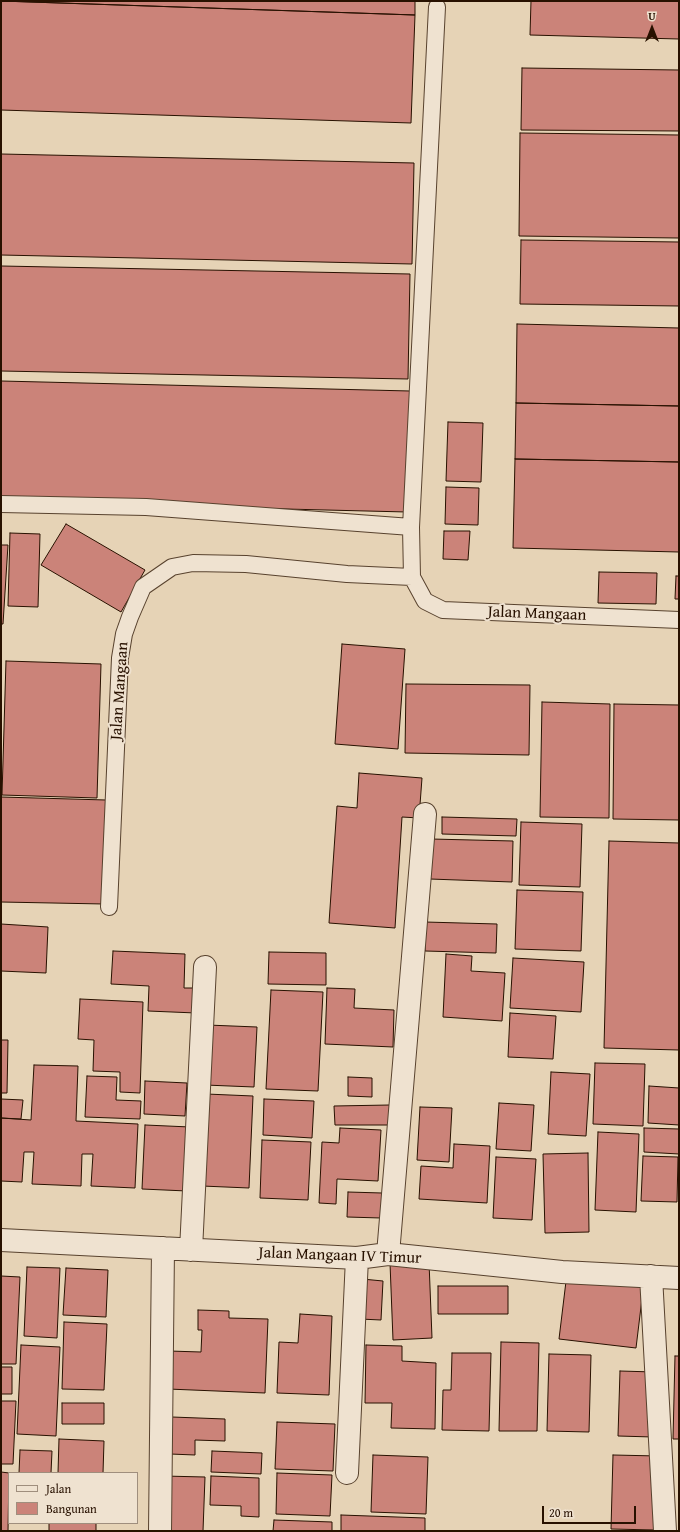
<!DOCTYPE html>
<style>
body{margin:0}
#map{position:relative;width:680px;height:1532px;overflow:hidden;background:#e6d3b6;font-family:"Gentium Book Plus",serif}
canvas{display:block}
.frame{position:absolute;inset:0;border:2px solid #281100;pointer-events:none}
.legend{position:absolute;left:8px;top:1472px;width:130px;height:52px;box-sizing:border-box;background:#efe2d0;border:1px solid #9f8e7d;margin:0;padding:5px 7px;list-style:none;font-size:12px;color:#281100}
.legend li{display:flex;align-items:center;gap:8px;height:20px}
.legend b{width:20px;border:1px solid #9f8e7d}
.north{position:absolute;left:632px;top:8px;width:40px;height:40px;-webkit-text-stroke:3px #efe2d0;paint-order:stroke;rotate:0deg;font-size:11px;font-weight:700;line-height:16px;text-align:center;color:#281100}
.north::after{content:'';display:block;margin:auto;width:14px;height:18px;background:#281100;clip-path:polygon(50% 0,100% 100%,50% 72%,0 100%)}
.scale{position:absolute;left:542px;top:1506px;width:94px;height:18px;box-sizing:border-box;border:2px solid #281100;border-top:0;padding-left:5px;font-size:12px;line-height:14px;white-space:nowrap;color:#281100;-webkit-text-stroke:3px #efe2d0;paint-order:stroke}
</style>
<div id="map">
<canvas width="680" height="1532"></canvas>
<div class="frame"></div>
<ul class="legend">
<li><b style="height:5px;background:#efe2d0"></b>Jalan</li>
<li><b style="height:11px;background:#cb8379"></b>Bangunan</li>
</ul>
<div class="north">U</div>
<div class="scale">20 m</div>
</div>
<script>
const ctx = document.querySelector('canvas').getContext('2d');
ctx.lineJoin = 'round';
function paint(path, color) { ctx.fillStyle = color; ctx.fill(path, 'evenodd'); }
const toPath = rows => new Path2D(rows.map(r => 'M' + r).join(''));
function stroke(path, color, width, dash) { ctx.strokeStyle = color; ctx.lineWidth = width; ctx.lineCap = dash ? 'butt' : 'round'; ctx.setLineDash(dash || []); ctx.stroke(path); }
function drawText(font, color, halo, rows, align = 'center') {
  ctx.font = font + ' "Gentium Book Plus",serif'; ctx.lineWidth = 4; ctx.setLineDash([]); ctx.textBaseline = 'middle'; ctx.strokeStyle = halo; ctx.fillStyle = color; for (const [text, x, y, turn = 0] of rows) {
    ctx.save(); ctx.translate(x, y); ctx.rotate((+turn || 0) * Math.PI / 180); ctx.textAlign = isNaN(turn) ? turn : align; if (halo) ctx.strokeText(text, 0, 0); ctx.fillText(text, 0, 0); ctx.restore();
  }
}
const building = toPath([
 [1,1,415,15,411,123,1,110,1,1],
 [1,1,415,1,415,15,1,1],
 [531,1,679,1,679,39,530,35,531,1],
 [522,68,679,70,679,131,521,130,522,68],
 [520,133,679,135,679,238,519,236,520,133],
 [1,154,414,163,412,264,1,255,1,154],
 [521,240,679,242,679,306,520,304,521,240],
 [1,266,410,274,408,379,1,371,1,266],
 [517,324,679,328,679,406,516,403,517,324],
 [1,381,410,391,407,512,1,502,1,381],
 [516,403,679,406,679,462,515,459,516,403],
 [448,422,483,423,481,482,446,481,448,422],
 [515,459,679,462,679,552,513,548,515,459],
 [446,487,479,488,478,525,445,524,446,487],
 [66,524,145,570,121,612,41,565,66,524],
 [444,531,470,531,468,560,443,559,444,531],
 [10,533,40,534,38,607,8,606,10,533],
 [1,545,8,545,3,624,1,624,1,545],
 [599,572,657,573,656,604,598,603,599,572],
 [676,576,679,576,679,599,675,599,676,576],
 [342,644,405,649,398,749,335,744,342,644],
 [6,661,101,664,97,798,2,795,6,661],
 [406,684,530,685,529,755,405,753,406,684],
 [542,702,610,704,609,818,540,817,542,702],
 [614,704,679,705,679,820,613,819,614,704],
 [359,773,422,778,419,818,402,817,395,928,329,923,337,806,357,808,359,773],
 [1,797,106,800,104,904,1,902,1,797],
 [442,817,517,819,516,836,442,834,442,817],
 [521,822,582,824,580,887,519,885,521,822],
 [431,839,513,841,512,882,430,879,431,839],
 [609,841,679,843,679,1050,604,1048,609,841],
 [517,890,583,892,581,951,515,949,517,890],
 [425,922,497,924,496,953,425,951,425,922],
 [1,924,48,927,46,973,1,971,1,924],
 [113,951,185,954,184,988,197,988,196,1013,148,1011,149,986,111,984,113,951],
 [269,952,326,953,326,985,268,984,269,952],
 [446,954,472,956,471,971,505,973,502,1021,443,1017,446,954],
 [513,958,584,962,581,1012,510,1008,513,958],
 [327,988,355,989,354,1008,394,1010,393,1047,325,1044,327,988],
 [271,990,323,992,318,1091,266,1089,271,990],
 [80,999,143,1002,140,1093,120,1092,120,1072,93,1071,94,1040,78,1039,80,999],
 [510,1013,556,1016,553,1059,508,1057,510,1013],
 [207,1025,257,1027,254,1087,205,1085,207,1025],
 [1,1040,8,1040,7,1093,1,1093,1,1040],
 [595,1063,645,1064,643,1126,593,1124,595,1063],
 [34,1065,78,1066,76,1121,138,1124,135,1188,91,1186,93,1154,82,1154,81,1186,32,1184,34,1152,24,1152,22,1182,1,1181,1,1118,31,1120,34,1065],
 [551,1072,590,1074,586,1136,548,1134,551,1072],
 [87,1076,117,1077,116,1100,141,1101,140,1119,85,1117,87,1076],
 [348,1077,372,1078,372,1097,348,1096,348,1077],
 [145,1081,187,1083,185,1116,144,1114,145,1081],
 [649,1086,679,1088,679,1125,648,1123,649,1086],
 [206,1094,253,1096,249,1188,202,1186,206,1094],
 [1,1099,23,1100,21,1119,1,1118,1,1099],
 [264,1099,314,1101,312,1138,263,1135,264,1099],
 [499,1103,534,1105,531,1151,496,1149,499,1103],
 [390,1105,390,1125,335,1125,334,1106,390,1105],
 [420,1107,452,1108,449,1162,417,1160,420,1107],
 [145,1125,190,1127,187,1191,142,1189,145,1125],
 [340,1128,381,1130,378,1181,337,1179,336,1204,319,1203,322,1142,339,1143,340,1128],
 [644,1128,679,1129,679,1154,644,1152,644,1128],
 [598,1132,639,1134,636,1212,595,1210,598,1132],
 [262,1140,311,1142,308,1200,260,1198,262,1140],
 [454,1144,490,1146,487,1203,419,1199,421,1166,453,1168,454,1144],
 [588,1153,589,1232,545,1233,543,1154,588,1153],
 [643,1156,678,1157,677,1202,641,1201,643,1156],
 [496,1157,536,1159,532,1220,493,1218,496,1157],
 [348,1192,382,1193,381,1218,347,1217,348,1192],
 [429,1262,432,1338,393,1340,390,1263,429,1262],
 [27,1267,60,1268,57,1338,24,1336,27,1267],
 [66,1268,108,1270,106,1317,63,1315,66,1268],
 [567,1273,644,1282,636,1348,559,1339,567,1273],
 [1,1276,20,1277,16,1364,1,1364,1,1276],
 [362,1279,383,1281,381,1320,360,1319,362,1279],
 [438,1286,508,1286,508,1314,438,1314,438,1286],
 [198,1310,229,1311,229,1318,268,1319,265,1393,168,1389,169,1351,201,1352,202,1330,198,1330,198,1310],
 [300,1314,332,1316,329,1395,277,1393,279,1342,298,1343,300,1314],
 [64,1322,107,1324,104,1390,62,1389,64,1322],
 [501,1342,539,1343,537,1431,499,1431,501,1342],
 [21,1345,60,1347,56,1436,17,1434,21,1345],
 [366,1345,402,1346,402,1361,436,1363,435,1429,391,1428,392,1403,365,1403,366,1345],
 [452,1353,491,1353,489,1431,442,1430,443,1390,451,1390,452,1353],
 [549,1354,591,1355,589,1432,547,1431,549,1354],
 [675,1356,679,1356,679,1439,673,1439,675,1356],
 [1,1367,12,1367,12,1394,1,1394,1,1367],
 [620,1371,654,1372,653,1437,618,1436,620,1371],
 [1,1401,16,1401,13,1464,1,1464,1,1401],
 [62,1403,104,1403,104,1424,62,1424,62,1403],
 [172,1417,225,1419,225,1441,195,1440,195,1455,170,1454,172,1417],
 [277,1422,335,1424,333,1471,275,1469,277,1422],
 [59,1439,104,1441,103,1473,58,1473,59,1439],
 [20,1450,52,1451,51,1473,19,1473,20,1450],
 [212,1451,262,1453,261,1474,211,1472,212,1451],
 [373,1455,428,1457,426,1514,371,1512,373,1455],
 [613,1455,658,1456,656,1530,611,1529,613,1455],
 [1,1472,9,1473,8,1531,1,1531,1,1472],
 [277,1473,332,1475,330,1516,276,1514,277,1473],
 [163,1476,205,1477,203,1531,160,1531,163,1476],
 [211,1476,259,1478,259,1517,241,1516,241,1506,210,1505,211,1476],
 [341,1515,425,1518,425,1531,341,1531,341,1515],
 [274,1520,332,1522,332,1531,273,1531,274,1520],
 [49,1523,96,1523,96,1531,49,1531,49,1523]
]);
paint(building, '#cb8379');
stroke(building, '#281100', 1);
const service = toPath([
 [1,504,146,507,411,527,412,577,425,601,443,610,679,620],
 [411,527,437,7],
 [109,907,120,658,124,634,130,617,143,587,172,567,193,563,246,564,347,574,412,577]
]);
const minor = toPath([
 [1,1240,357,1258,388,1254,562,1272,679,1278],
 [191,1250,205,967],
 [388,1254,425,814],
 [651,1276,665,1531],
 [347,1473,357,1258],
 [160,1531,163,1248]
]);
stroke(service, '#58422e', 18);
stroke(minor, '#58422e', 24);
stroke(service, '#efe2d0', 16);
stroke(minor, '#efe2d0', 22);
drawText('16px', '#281100', '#efe2d0', [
 ["Jalan Mangaan",537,614,2],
 ["Jalan Mangaan",120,691,-86],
 ["Jalan Mangaan IV Timur",340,1256,2]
]);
</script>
